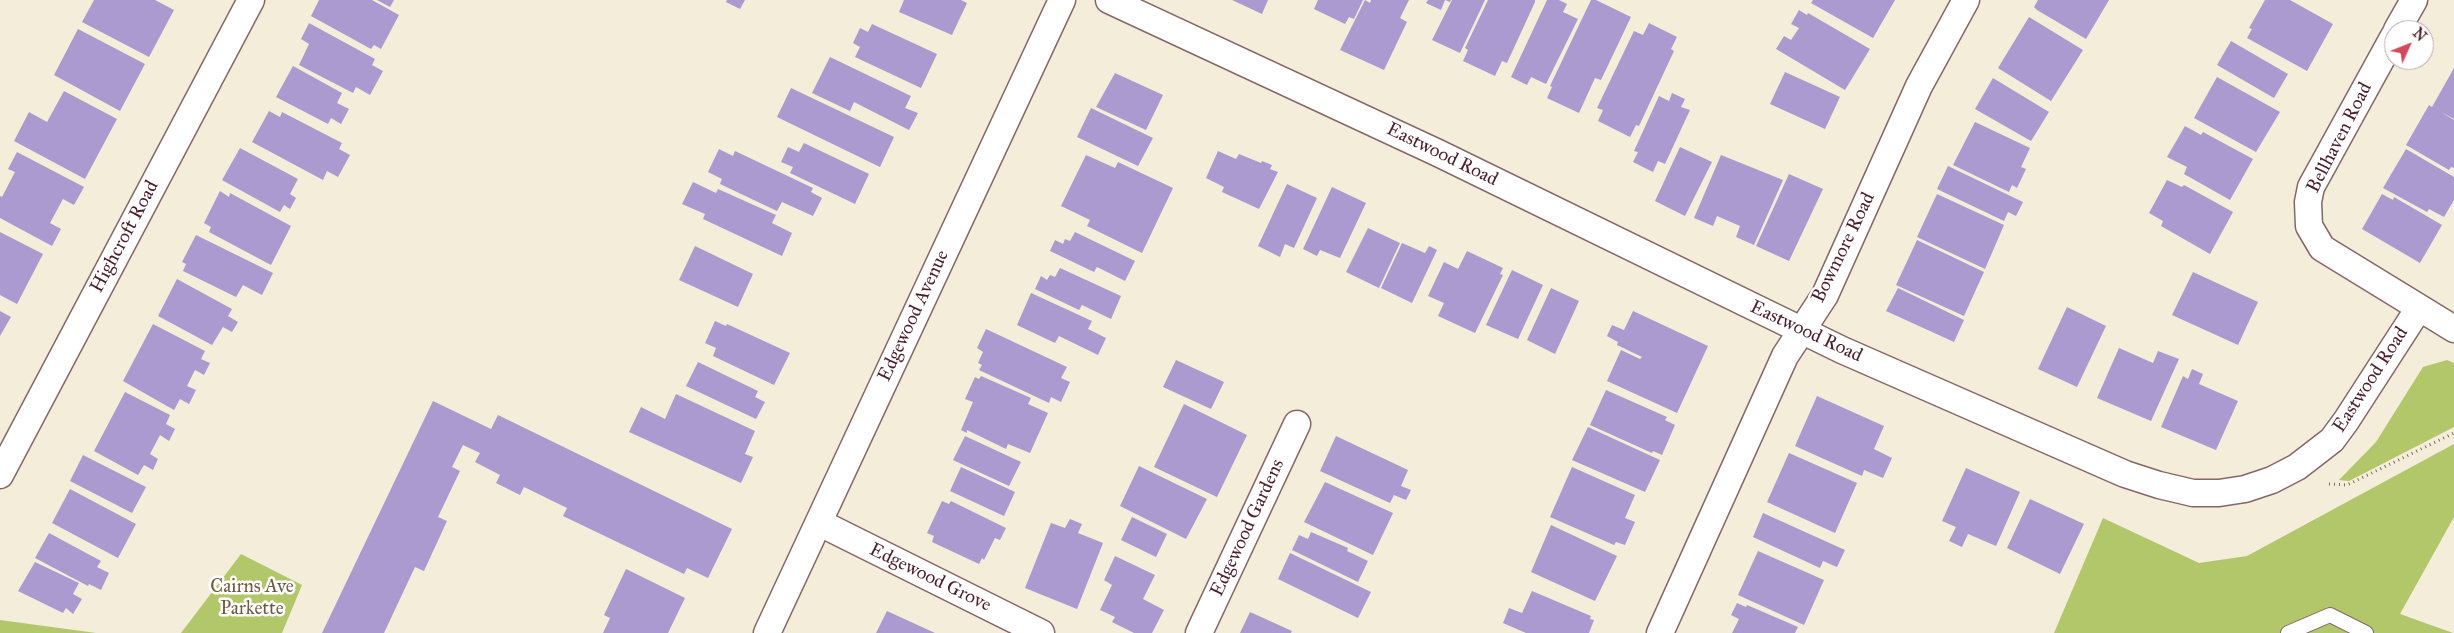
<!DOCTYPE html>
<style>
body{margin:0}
#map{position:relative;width:2454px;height:633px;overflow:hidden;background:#f4edd9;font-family:"IM FELL Great Primer",serif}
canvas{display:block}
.north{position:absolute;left:2384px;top:20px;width:50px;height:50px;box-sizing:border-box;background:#fff;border:1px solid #b7a5aa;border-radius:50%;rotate:46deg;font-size:14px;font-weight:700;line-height:20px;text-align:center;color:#4a1f2b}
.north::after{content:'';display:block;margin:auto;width:18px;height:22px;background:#d1495b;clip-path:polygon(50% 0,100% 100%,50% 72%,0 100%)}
</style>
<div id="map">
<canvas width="2454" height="633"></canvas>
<div class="north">N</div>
</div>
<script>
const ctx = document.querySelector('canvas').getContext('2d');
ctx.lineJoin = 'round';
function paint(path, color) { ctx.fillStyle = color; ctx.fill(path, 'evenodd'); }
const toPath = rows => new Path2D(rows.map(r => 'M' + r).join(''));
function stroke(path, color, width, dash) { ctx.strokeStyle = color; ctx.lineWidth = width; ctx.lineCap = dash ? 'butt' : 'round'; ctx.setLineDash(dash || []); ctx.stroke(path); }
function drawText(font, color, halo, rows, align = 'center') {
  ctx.font = font + ' "IM FELL Great Primer",serif'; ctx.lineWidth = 5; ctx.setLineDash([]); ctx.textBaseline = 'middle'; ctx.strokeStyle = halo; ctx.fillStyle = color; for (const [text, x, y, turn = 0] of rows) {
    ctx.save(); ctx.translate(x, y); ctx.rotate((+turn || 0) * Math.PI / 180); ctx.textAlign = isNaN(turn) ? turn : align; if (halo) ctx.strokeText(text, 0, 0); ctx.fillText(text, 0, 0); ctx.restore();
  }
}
paint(toPath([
 [2447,360,2454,363,2454,427,2349,481,2339,480,2376,442,2423,367],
 [2454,444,2454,517,2400,614,2453,633,2054,633,2103,518,2199,563,2247,556],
 [241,554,302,585,282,633,181,633],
 [0,620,96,633,0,633]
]), '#b2c66a');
paint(toPath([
 [94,0,155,0,174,10,149,57,82,22],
 [319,0,372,0,399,15,381,49,374,45,371,49,311,16],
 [377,0,394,0,390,7],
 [727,0,745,0,740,9,726,2],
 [904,0,961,0,967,3,952,35,899,12],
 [1232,0,1268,0,1262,14],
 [1318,0,1363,0,1354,19,1349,17,1345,24,1314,9],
 [1365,0,1370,3,1371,0,1409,0,1400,18,1407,22,1384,70,1340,50],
 [1428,0,1451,0,1450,2,1445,0,1441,10,1426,3],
 [1452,0,1485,0,1460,53,1432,40],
 [1488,0,1535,0,1535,2,1507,63,1502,61,1495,76,1463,61,1468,50,1465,48],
 [1547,0,1559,0,1567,4,1563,12,1578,19,1546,84,1531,77,1527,85,1511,77],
 [1591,0,1596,0,1631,17,1601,80,1595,78,1579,113,1547,98,1552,87,1550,86],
 [1813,0,1895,0,1873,38,1811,3],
 [2038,0,2109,0,2086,39,2037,10,2034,7],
 [2265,0,2290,0,2333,24,2307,71,2247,38,2252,29,2249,28],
 [1799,10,1807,15,1808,13,1870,49,1845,90,1776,49,1784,36,1791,40,1799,28,1791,24],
 [2029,17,2083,50,2051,101,1998,68],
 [309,23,375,59,372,65,383,71,370,95,356,87,353,93,299,65,309,44,301,39],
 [1649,23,1677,37,1671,49,1674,51,1639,126,1636,125,1630,137,1598,121,1603,110,1597,108,1634,31,1643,35],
 [872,24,937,54,921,88,855,57,860,47,853,43,860,28,868,32],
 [78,29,145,64,120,111,54,75],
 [2231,41,2288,74,2274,98,2217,65],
 [830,57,911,96,905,108,918,113,909,130,854,102,850,111,812,93],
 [293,66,342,93,337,103,349,109,341,124,331,118,328,124,276,97],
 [2454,68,2454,119,2441,112,2454,120,2454,168,2451,167,2449,170,2406,145,2429,105,2432,107],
 [1785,72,1840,97,1825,129,1770,104],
 [1115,73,1163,95,1146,130,1096,107],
 [2217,77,2280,112,2256,152,2194,118],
 [1993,78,2049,112,2031,141,1975,109],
 [791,88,894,137,880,167,777,117],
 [64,91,117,119,85,179,14,141,29,112,47,122],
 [1672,93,1685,99,1681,107,1690,110,1665,164,1658,161,1653,172,1633,162,1638,152,1634,151,1659,96,1669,101],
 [1091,108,1153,138,1138,166,1077,137],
 [269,111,280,117,282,112,342,143,339,149,350,155,338,177,327,171,323,180,252,142],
 [1975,122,2030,148,2021,167,2026,169,2017,188,2012,185,2009,192,1953,165],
 [2185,126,2201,135,2203,132,2253,159,2230,200,2184,174,2187,167,2167,157],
 [804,143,869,174,855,204,790,173,793,167,781,162,788,147,799,152],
 [1680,147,1712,162,1685,216,1655,201],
 [240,148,298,179,290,194,296,198,290,209,284,205,280,212,222,180],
 [719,149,733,156,735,151,813,188,811,192,822,198,813,216,782,202,777,211,720,184,722,179,708,172],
 [2406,149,2454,177,2454,200,2444,217,2429,209,2427,212,2383,188],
 [1218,151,1236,159,1239,154,1261,163,1262,161,1272,165,1270,169,1278,172,1259,209,1222,192,1224,187,1206,178],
 [17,152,84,187,74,205,63,199,50,223,61,229,52,246,0,218,0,196,2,197,15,172,8,169],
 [1086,155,1115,168,1118,162,1173,188,1142,253,1087,226,1090,220,1061,206],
 [1721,155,1783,180,1754,245,1736,237,1740,226,1717,216,1713,226,1694,218],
 [1948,166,2023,202,2016,216,2008,212,2004,221,1937,189],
 [1789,174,1823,189,1789,261,1756,246],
 [2167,180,2182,187,2184,185,2233,212,2210,254,2161,226,2163,221,2149,213],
 [693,182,716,193,718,189,776,215,772,223,792,233,782,256,703,219,705,214,682,204],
 [1287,184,1317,198,1294,248,1285,244,1280,257,1258,246],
 [1332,187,1366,203,1340,258,1320,250,1317,256,1303,249],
 [220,191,229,197,230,193,291,226,271,265,209,232,211,227,204,223],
 [1937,194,2004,225,1985,269,1917,237],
 [2382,194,2393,200,2394,197,2442,225,2420,263,2362,229],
 [1368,228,1400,243,1379,288,1346,272],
 [0,232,43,254,17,304,0,295],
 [1075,232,1135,261,1125,281,1097,267,1094,272,1050,251,1055,240,1063,244,1065,239,1070,241],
 [196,235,273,273,262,295,243,285,236,297,183,271,186,264,182,262],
 [1917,240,1984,272,1964,316,1896,285],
 [1402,243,1425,253,1429,246,1437,250,1412,303,1381,288],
 [695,246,753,274,738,307,679,280],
 [1467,251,1503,268,1500,274,1503,275,1475,333,1438,316,1444,303,1428,296,1444,262,1458,269],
 [1060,268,1121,296,1111,319,1082,305,1079,310,1035,289,1041,276,1047,280,1050,275,1055,277],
 [1512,270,1543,285,1518,339,1486,325],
 [2193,272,2258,302,2238,345,2172,315],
 [177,279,232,309,228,316,238,322,232,332,223,327,212,345,158,316],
 [1551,288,1579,301,1555,354,1527,340],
 [1898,288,1964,320,1954,342,1886,311],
 [1031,293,1092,321,1088,329,1106,338,1098,355,1059,336,1055,343,1017,325],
 [2067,307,2106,326,2077,387,2038,369],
 [0,311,11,317,0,336],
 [1633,311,1708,346,1677,413,1607,381,1621,350,1640,359,1642,357,1617,345,1618,342,1607,336,1612,325,1624,330],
 [715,321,726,326,727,324,790,353,774,385,713,356,716,348,705,343],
 [153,324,205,351,201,359,210,363,204,375,195,370,187,386,196,390,189,404,180,399,174,410,123,381],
 [986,329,1067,367,1061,378,1070,382,1061,402,1051,397,1049,403,979,370,982,365,978,363,983,352,977,348],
 [2119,348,2153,363,2158,351,2179,359,2151,421,2097,398],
 [1176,360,1224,382,1211,409,1163,387],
 [698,362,758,391,755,397,765,402,756,419,686,386],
 [2192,369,2203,374,2199,384,2238,401,2216,450,2161,427,2183,376,2188,379],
 [981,376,1031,398,1028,404,1048,413,1030,453,1008,444,1006,449,967,430,967,433,961,430,973,402,965,399,975,377,979,379],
 [1606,390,1667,417,1665,420,1675,425,1662,455,1653,451,1652,453,1590,425],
 [125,392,170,415,166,424,175,429,169,441,160,435,150,454,158,459,153,470,144,465,138,475,94,451],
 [676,394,755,431,745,454,753,457,741,483,629,432,641,407,665,419],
 [1817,396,1884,426,1874,449,1892,458,1883,478,1864,470,1862,476,1795,446],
 [433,401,491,429,498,415,732,529,708,578,687,568,684,574,563,516,567,508,524,487,520,495,496,483,500,475,475,462,480,453,463,445,452,467,460,471,438,517,447,521,424,571,415,567,384,633,322,633],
 [1184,404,1247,435,1217,497,1154,467],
 [1588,427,1660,460,1645,492,1572,460],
 [965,436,1021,462,1009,486,953,460],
 [1336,436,1408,470,1401,486,1411,490,1406,500,1394,495,1390,503,1320,471],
 [1789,453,1857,483,1835,533,1767,502],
 [83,455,146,487,132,513,70,481],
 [1139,466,1207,499,1186,539,1120,506],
 [961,467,1015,492,1004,516,950,491],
 [1572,467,1635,495,1625,518,1635,522,1625,545,1616,542,1614,545,1550,517],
 [1966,468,2020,492,1996,546,1968,534,1962,547,1949,541,1956,527,1942,521],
 [1325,482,1393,513,1373,555,1304,522],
 [70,489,136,524,118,558,52,523],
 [2030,499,2084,524,2060,574,2007,548],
 [942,501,949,504,951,501,1006,528,1000,540,995,538,984,560,982,558,979,564,932,542,934,536,927,533],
 [1763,513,1845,550,1837,567,1823,561,1820,568,1753,537],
 [1132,517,1167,534,1156,557,1121,540],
 [1070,519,1082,524,1078,533,1103,543,1077,609,1025,588,1051,523,1065,528],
 [1551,525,1617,556,1595,601,1531,572],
 [1311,532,1348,548,1347,551,1368,561,1358,582,1292,550,1299,535,1308,539],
 [49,533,101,561,97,567,109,573,101,590,89,584,88,586,35,558],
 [1758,551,1824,580,1804,625,1738,595],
 [1290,553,1371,592,1358,618,1278,579],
 [1115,556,1155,575,1143,599,1164,610,1152,633,1134,633,1112,622,1115,617,1100,610,1112,585,1104,580],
 [35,562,79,583,73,594,82,599,73,614,66,608,63,613,18,591],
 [626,569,685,598,668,633,603,633,610,618,604,615],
 [1532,591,1591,616,1590,619,1594,620,1589,633,1526,633,1503,623,1509,608,1522,613],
 [1737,603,1746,607,1747,605,1798,627,1795,633,1732,633,1739,619,1731,615],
 [887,611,935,633,876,633],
 [1250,612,1292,631,1291,633,1240,633]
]), '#ab9acf');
const lane = toPath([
 [2288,633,2330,615,2366,633]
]);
const street = toPath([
 [1109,0,1438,153,1842,350,2125,474,2159,485,2193,493,2219,493,2245,489,2272,480,2297,467,2332,440,2346,421,2419,308],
 [2397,30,2414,0],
 [2394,36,2311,187,2308,202,2309,226,2322,248,2454,329],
 [0,475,251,0],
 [820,523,1041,633],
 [767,633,1062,0],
 [1199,633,1297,424],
 [1660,633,1785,356,1825,295,1919,86,1966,0]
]);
stroke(lane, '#866768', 16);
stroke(street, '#866768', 29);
stroke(toPath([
 [2329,484,2347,485,2454,433]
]), '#866768', 3, [1, 4]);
stroke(lane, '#fff', 14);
stroke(street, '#fff', 26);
drawText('19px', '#4a1f2b', '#fff', [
 ["Bellhaven Road",2340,138,-63],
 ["Eastwood Road",1442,155,26],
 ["Highcroft Road",125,237,-62],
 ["Bowmore Road",1844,248,-64],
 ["Edgewood Avenue",914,316,-65],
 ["Eastwood Road",1806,332,25],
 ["Eastwood Road",2371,380,-57],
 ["Edgewood Gardens",1248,528,-65],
 ["Edgewood Grove",930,578,26]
]);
drawText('19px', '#6e5941', '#fff', [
 ["Cairns Ave",252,587],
 ["Parkette",252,609]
]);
</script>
